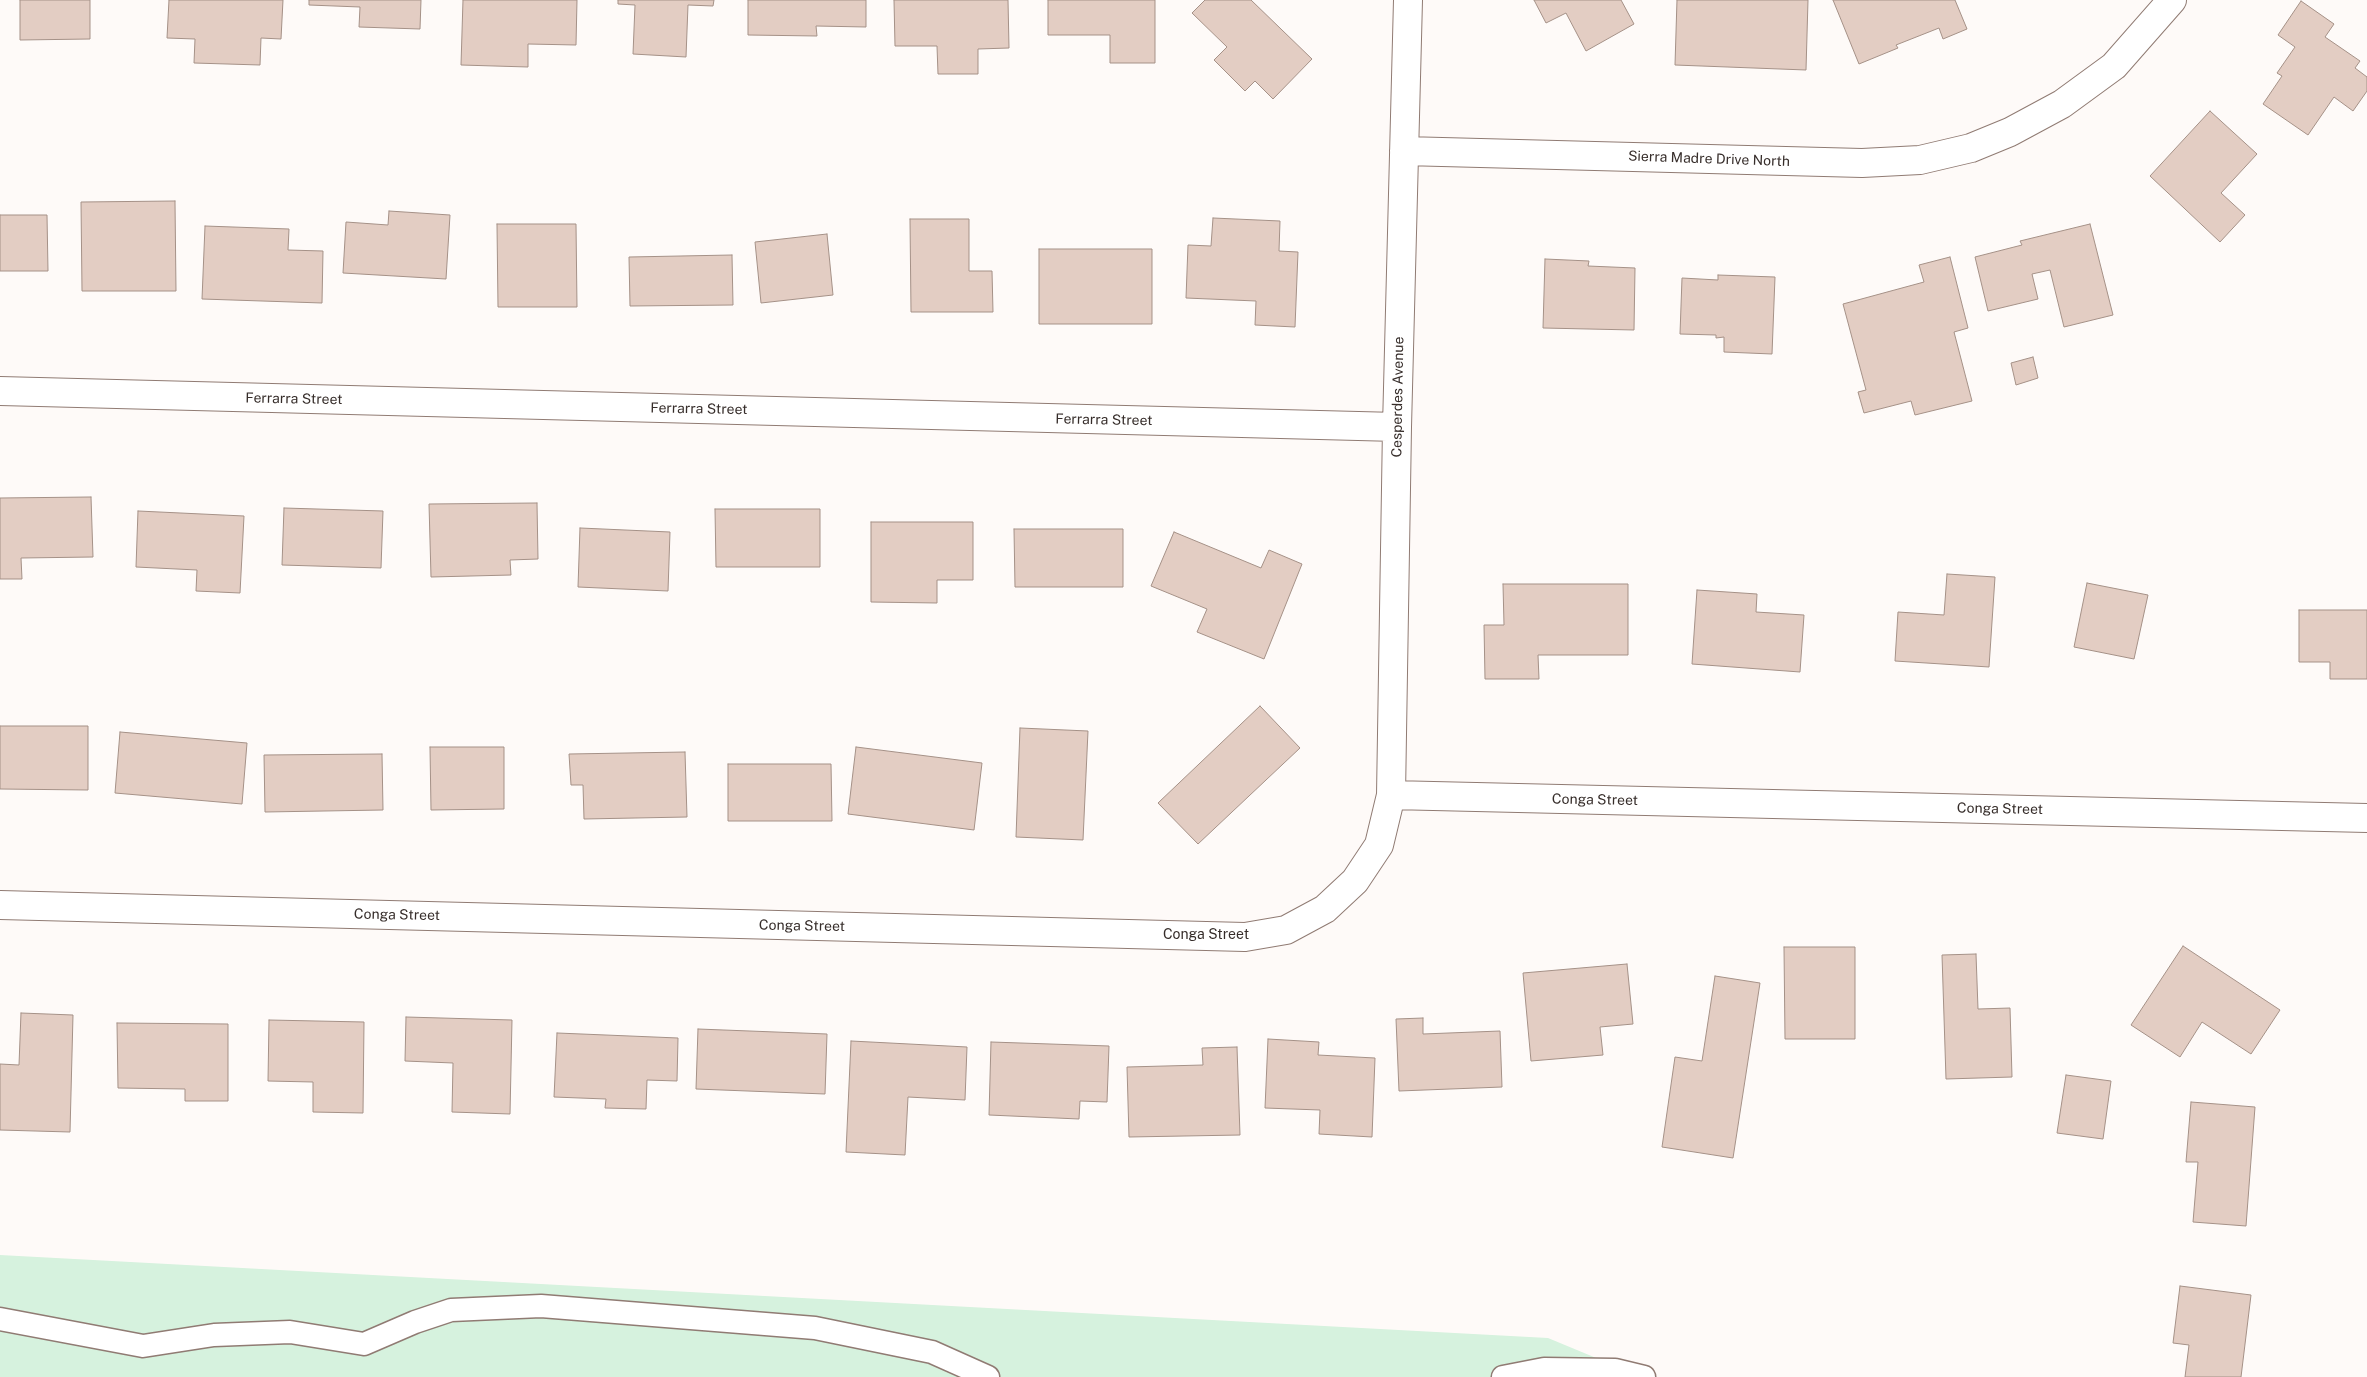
<!DOCTYPE html>
<style>
body{margin:0}
canvas{display:block;background:#fefaf8}
</style>
<canvas width="2367" height="1377"></canvas>
<script>
const ctx = document.querySelector('canvas').getContext('2d');
ctx.lineJoin = 'round';
function paint(path, color) { ctx.fillStyle = color; ctx.fill(path, 'evenodd'); }
const toPath = rows => new Path2D(rows.map(r => 'M' + r).join(''));
function stroke(path, color, width, dash) { ctx.strokeStyle = color; ctx.lineWidth = width; ctx.lineCap = dash ? 'butt' : 'round'; ctx.setLineDash(dash || []); ctx.stroke(path); }
function drawText(font, color, halo, rows, align = 'center') {
  ctx.font = font + ' "Public Sans",sans-serif'; ctx.lineWidth = 4; ctx.setLineDash([]); ctx.textBaseline = 'middle'; ctx.strokeStyle = halo; ctx.fillStyle = color; for (const [text, x, y, turn = 0] of rows) {
    ctx.save(); ctx.translate(x, y); ctx.rotate((+turn || 0) * Math.PI / 180); ctx.textAlign = isNaN(turn) ? turn : align; if (halo) ctx.strokeText(text, 0, 0); ctx.fillText(text, 0, 0); ctx.restore();
  }
}
paint(toPath([
 [0,1255,1548,1338,1642,1377,0,1377]
]), '#d6f2de');
const building = toPath([
 [20,0,90,0,90,39,20,40,20,0],
 [169,0,283,0,281,39,261,38,260,65,194,63,195,39,167,38,169,0],
 [309,0,421,0,420,29,359,27,360,7,309,5,309,0],
 [463,0,577,0,576,45,528,44,528,67,461,65,463,0],
 [618,0,714,0,713,6,688,5,686,57,633,54,635,5,618,4,618,0],
 [748,0,866,0,866,27,816,26,817,36,748,35,748,0],
 [894,0,1008,0,1009,48,978,49,978,74,938,74,937,46,895,46,894,0],
 [1048,0,1155,0,1155,63,1110,63,1110,35,1048,35,1048,0],
 [1205,0,1251,0,1312,59,1273,99,1255,81,1245,91,1214,60,1227,47,1192,13,1205,0],
 [1534,0,1621,0,1634,24,1586,51,1566,13,1546,23,1534,0],
 [1677,0,1808,0,1806,70,1675,65,1677,0],
 [1833,0,1955,0,1967,29,1943,39,1939,28,1896,45,1898,48,1859,64,1833,0],
 [2301,1,2334,24,2325,37,2360,61,2355,68,2367,77,2367,91,2353,111,2334,97,2308,135,2263,104,2282,76,2277,73,2295,47,2278,35,2301,1],
 [2210,111,2257,154,2221,193,2245,215,2220,242,2150,176,2210,111],
 [175,201,176,291,82,291,81,202,175,201],
 [389,211,450,215,446,279,343,273,346,222,388,225,389,211],
 [0,215,47,215,48,271,0,271,0,215],
 [1213,218,1280,221,1279,251,1298,252,1295,327,1255,325,1256,301,1186,298,1188,245,1211,246,1213,218],
 [910,219,969,219,969,271,992,271,993,312,911,312,910,219],
 [497,224,576,224,577,307,498,307,497,224],
 [2090,224,2113,315,2064,327,2050,270,2032,274,2038,299,1988,311,1975,257,2022,245,2020,241,2090,224],
 [205,226,289,229,288,250,323,251,322,303,202,299,205,226],
 [827,234,833,295,761,303,755,242,827,234],
 [1039,249,1152,249,1152,324,1039,324,1039,249],
 [732,255,733,305,630,306,629,257,732,255],
 [1950,257,1968,328,1954,332,1972,401,1915,415,1911,401,1864,413,1858,392,1866,390,1843,304,1924,282,1919,265,1950,257],
 [1545,259,1589,261,1588,266,1635,268,1634,330,1543,328,1545,259],
 [1718,275,1775,277,1772,354,1724,352,1724,337,1716,338,1716,335,1680,334,1682,278,1718,280,1718,275],
 [2033,357,2038,378,2016,385,2011,363,2033,357],
 [91,497,93,557,21,558,22,579,0,579,0,498,91,497],
 [537,503,538,559,510,560,511,575,431,577,429,504,537,503],
 [284,508,383,511,381,568,282,565,284,508],
 [715,509,820,509,820,567,716,567,715,509],
 [138,511,244,516,240,593,196,591,197,570,136,567,138,511],
 [871,522,973,522,973,580,937,580,937,603,871,602,871,522],
 [580,528,670,532,668,591,578,587,580,528],
 [1014,529,1123,529,1123,587,1015,587,1014,529],
 [1174,532,1261,568,1269,550,1302,564,1264,659,1197,632,1207,609,1151,586,1174,532],
 [1947,574,1995,577,1989,667,1895,661,1898,612,1944,615,1947,574],
 [2087,583,2148,595,2134,659,2074,647,2087,583],
 [1503,584,1628,584,1628,655,1538,655,1539,679,1485,679,1484,625,1504,625,1503,584],
 [1697,590,1757,594,1756,612,1804,615,1800,672,1692,664,1697,590],
 [2299,610,2367,610,2367,679,2330,679,2330,662,2299,662,2299,610],
 [1260,706,1300,748,1198,844,1158,803,1260,706],
 [0,726,88,726,88,790,0,789,0,726],
 [1020,728,1088,731,1083,840,1016,837,1020,728],
 [120,732,247,743,242,804,115,793,120,732],
 [430,747,504,747,504,809,431,810,430,747],
 [856,747,982,763,974,830,848,814,856,747],
 [685,752,687,817,584,819,583,785,571,785,569,754,685,752],
 [382,754,383,810,265,812,264,755,382,754],
 [728,764,831,764,832,821,728,821,728,764],
 [2183,946,2280,1010,2251,1054,2202,1022,2180,1057,2131,1025,2183,946],
 [1784,947,1855,947,1855,1039,1785,1039,1784,947],
 [1976,954,1978,1009,2010,1008,2012,1077,1946,1079,1942,955,1976,954],
 [1627,964,1633,1024,1600,1027,1603,1055,1531,1061,1523,973,1627,964],
 [1715,976,1760,983,1733,1158,1662,1147,1675,1057,1702,1061,1715,976],
 [21,1013,73,1015,70,1132,0,1130,0,1064,19,1065,21,1013],
 [406,1017,512,1020,510,1114,452,1112,453,1063,405,1061,406,1017],
 [1423,1018,1423,1034,1500,1031,1502,1087,1399,1091,1396,1019,1423,1018],
 [269,1020,364,1022,363,1113,313,1112,313,1082,268,1081,269,1020],
 [117,1023,228,1024,228,1101,185,1101,185,1089,118,1088,117,1023],
 [698,1029,827,1034,825,1094,696,1089,698,1029],
 [557,1033,678,1038,677,1081,647,1080,646,1109,605,1108,606,1099,554,1097,557,1033],
 [1268,1039,1319,1042,1318,1055,1375,1058,1372,1137,1319,1134,1320,1110,1265,1108,1268,1039],
 [851,1041,967,1047,965,1100,908,1097,905,1155,846,1152,851,1041],
 [991,1042,1109,1046,1107,1102,1080,1101,1079,1119,989,1115,991,1042],
 [1237,1047,1240,1135,1129,1137,1127,1067,1203,1065,1202,1048,1237,1047],
 [2066,1075,2111,1081,2103,1139,2057,1133,2066,1075],
 [2191,1102,2255,1107,2246,1226,2193,1222,2198,1162,2186,1162,2191,1102],
 [2180,1286,2251,1295,2241,1377,2185,1377,2189,1345,2173,1343,2180,1286]
]);
paint(building, '#e3cdc3');
stroke(building, '#a59187', 1);
const service = toPath([
 [0,1319,143,1346,214,1335,290,1332,364,1344,415,1322,451,1310,541,1306,815,1328,932,1352,988,1377],
 [1503,1377,1544,1369,1615,1370,1644,1377]
]);
const minor = toPath([
 [1404,151,1862,163,1920,160,1971,148,2010,132,2062,104,2114,66,2172,0],
 [0,391,1397,427],
 [1391,795,2367,818],
 [0,905,1245,937,1286,930,1325,909,1355,881,1379,845,1391,795,1397,427,1408,0]
]);
stroke(service, '#907b73', 25);
stroke(minor, '#907b73', 30);
stroke(service, '#fff', 22);
stroke(minor, '#fff', 28);
drawText('14px', '#362d2a', '#fff', [
 ["Sierra Madre Drive North",1709,159,2],
 ["Cesperdes Avenue",1398,397,-89],
 ["Ferrarra Street",294,399,1],
 ["Ferrarra Street",699,409,1],
 ["Ferrarra Street",1104,420,1],
 ["Conga Street",1595,800,1],
 ["Conga Street",2000,809,1],
 ["Conga Street",397,915,1],
 ["Conga Street",802,926,1],
 ["Conga Street",1206,935]
]);
</script>
